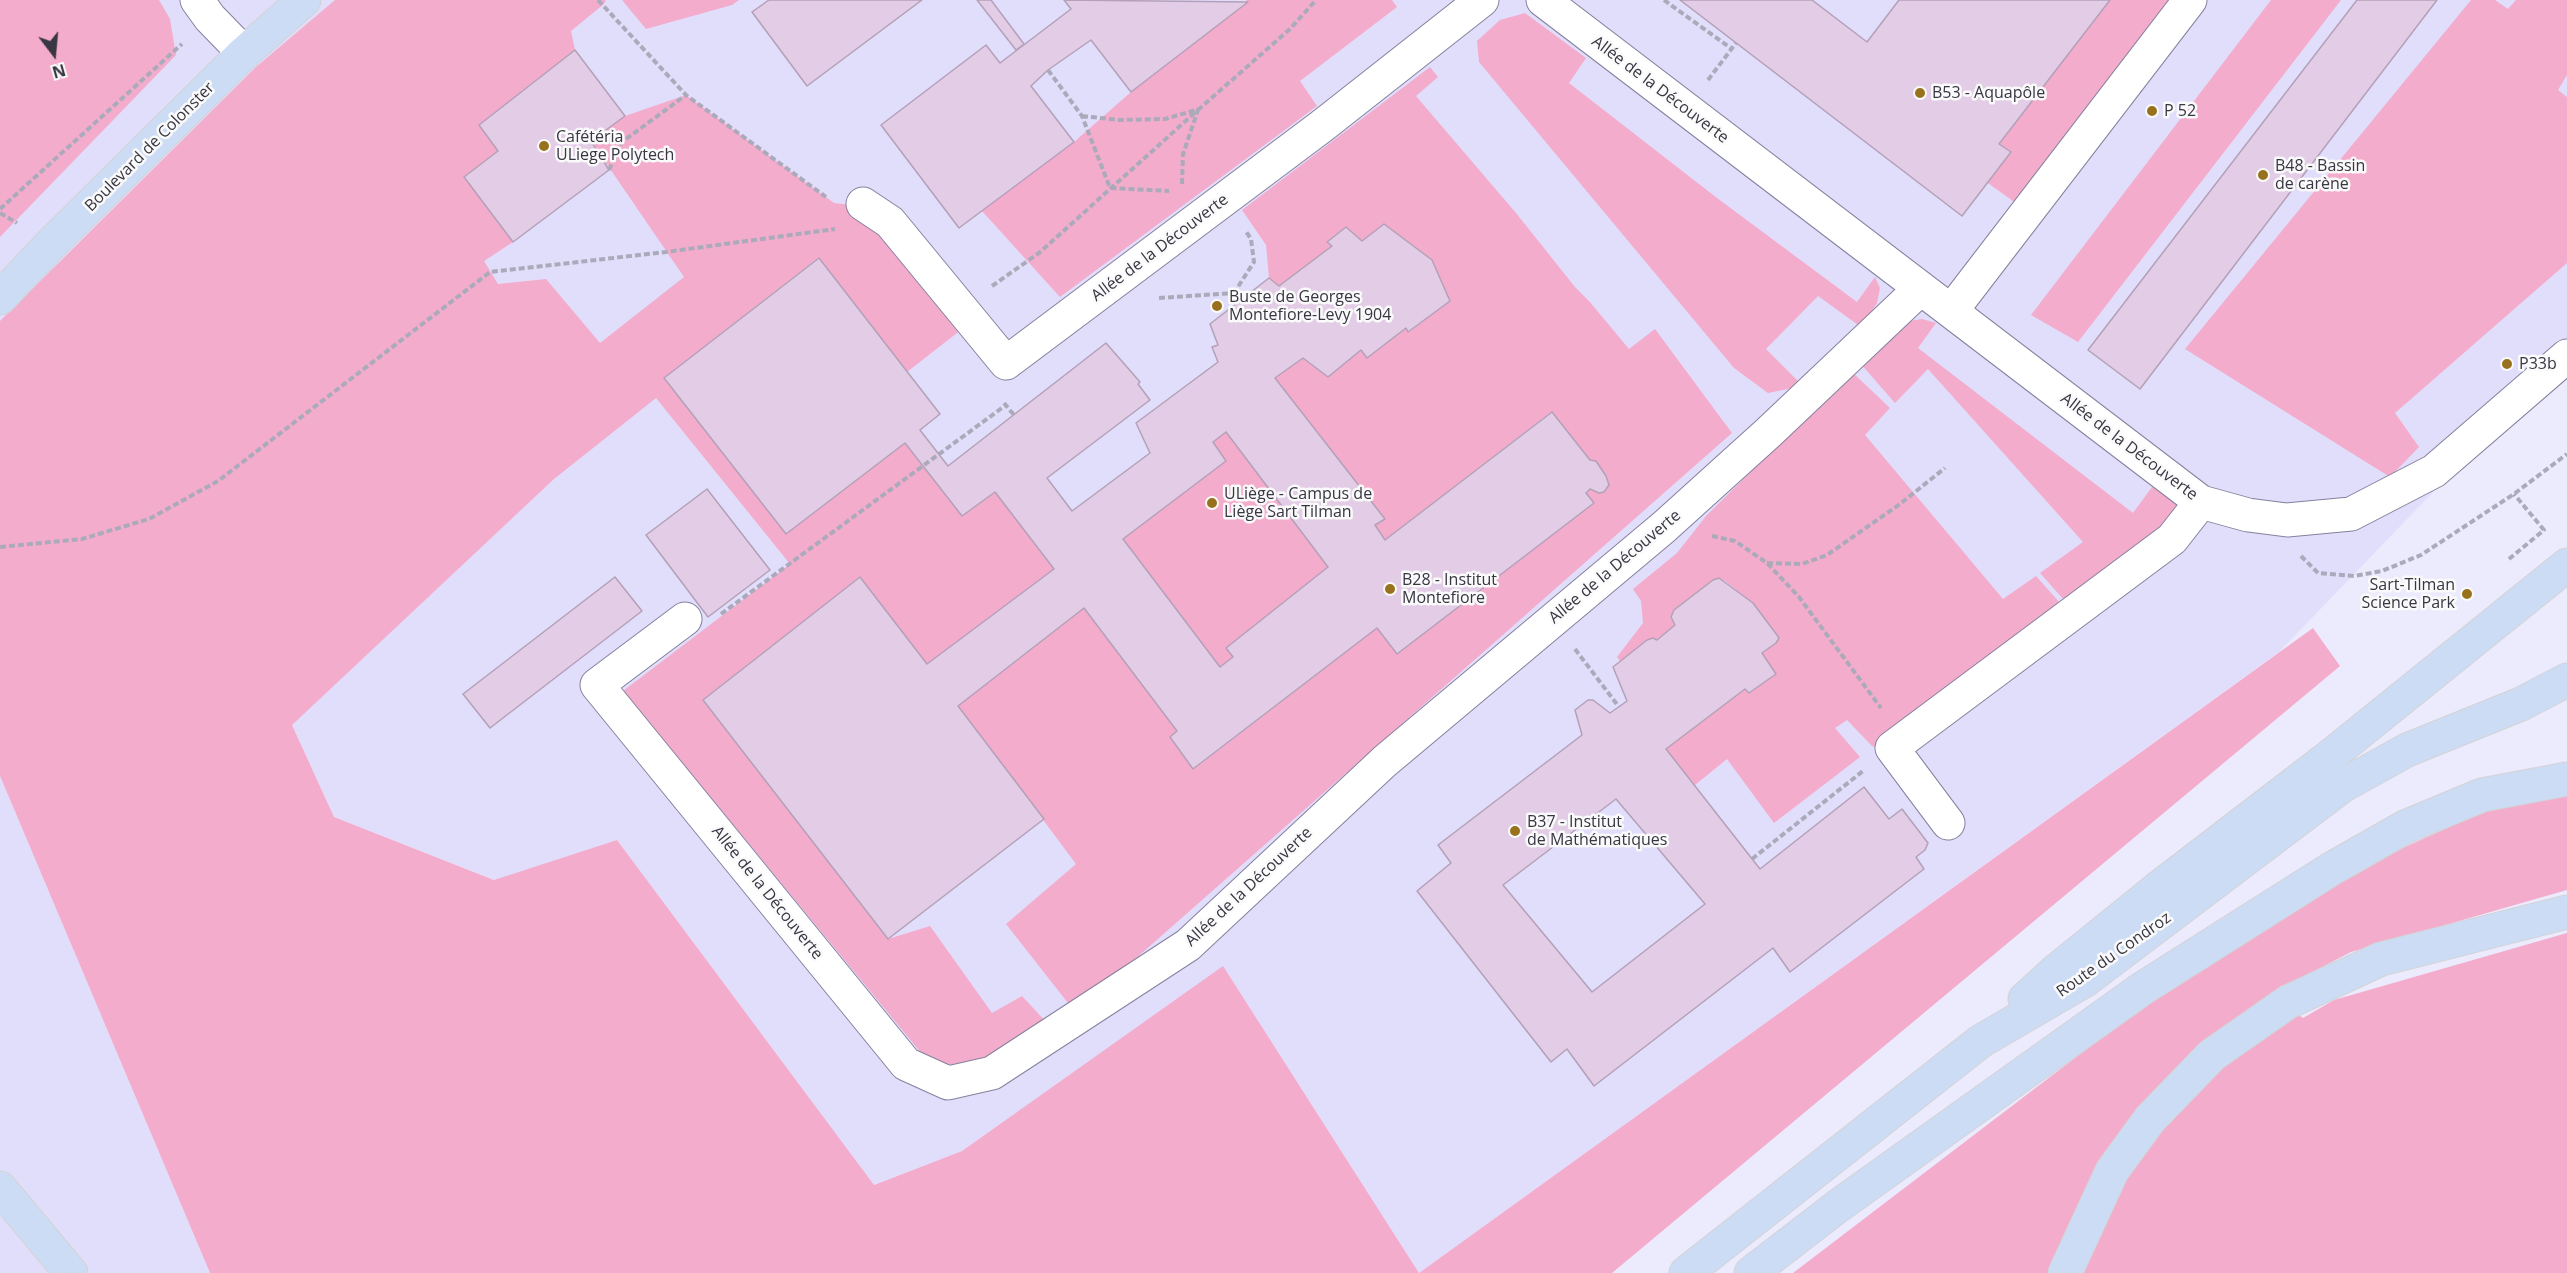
<!DOCTYPE html>
<meta charset="utf-8">
<style>
body{margin:0}
#map{position:relative;width:2567px;height:1273px;overflow:hidden;background:#eceafd;font-family:"Open Sans",sans-serif}
canvas{display:block}
.north{position:absolute;left:24px;top:24px;width:60px;height:60px;-webkit-text-stroke:4px #fafafa;paint-order:stroke;rotate:164deg;font-size:16px;font-weight:700;line-height:24px;text-align:center;color:#373642}
.north::after{content:'';display:block;margin:auto;width:21px;height:27px;background:#373642;clip-path:polygon(50% 0,100% 100%,50% 72%,0 100%)}
</style>
<div id="map">
<canvas width="2567" height="1273"></canvas>
<div class="north">N</div>
</div>
<script>
const ctx = document.querySelector('canvas').getContext('2d');
ctx.lineJoin = 'round';
function paint(path, color) { ctx.fillStyle = color; ctx.fill(path, 'evenodd'); }
const toPath = rows => new Path2D(rows.map(r => 'M' + r).join(''));
function stroke(path, color, width, dash) { ctx.strokeStyle = color; ctx.lineWidth = width; ctx.lineCap = dash ? 'butt' : 'round'; ctx.setLineDash(dash || []); ctx.stroke(path); }
function drawText(font, color, halo, rows, align = 'center') {
  ctx.font = font + ' "Open Sans",sans-serif'; ctx.lineWidth = 5; ctx.setLineDash([]); ctx.textBaseline = 'middle'; ctx.strokeStyle = halo; ctx.fillStyle = color; for (const [text, x, y, turn = 0] of rows) {
    ctx.save(); ctx.translate(x, y); ctx.rotate((+turn || 0) * Math.PI / 180); ctx.textAlign = isNaN(turn) ? turn : align; if (halo) ctx.strokeText(text, 0, 0); ctx.fillText(text, 0, 0); ctx.restore();
  }
}
paint(toPath([
 [0,0,2567,0,2567,353,2279,652,1419,1273,1223,967,962,1151,873,1185,617,840,495,880,334,817,292,725,0,715],
 [0,776,210,1273,0,1273]
]), '#e1defc');
paint(toPath([
 [0,0,159,0,170,19,176,55,0,237],
 [335,0,606,0,604,4,571,31,575,50,479,125,498,151,464,177,513,242,484,261,498,284,546,279,600,343,684,277,591,141,625,116,686,95,834,203,859,206,966,326,907,372,818,258,664,378,786,534,905,443,962,516,995,492,1054,569,927,664,860,577,703,700,888,939,930,926,992,1013,1022,996,1047,1023,978,1065,931,1065,623,691,790,564,656,398,554,479,292,725,334,817,494,880,617,840,874,1185,962,1151,1223,966,1419,1273,2313,628,2340,666,1612,1273,210,1273,0,776,0,321,256,67],
 [622,0,739,0,732,5,646,29],
 [1246,0,1392,0,1397,7,1300,81,1317,106,1060,297,982,211,1074,142,1131,92,1247,2],
 [2110,0,2170,0,2017,204,1988,183,2011,152,1999,144],
 [2271,0,2341,0,2078,342,2031,315],
 [2471,0,2495,0,2508,9,2516,0,2567,0,2567,75,2558,90,2567,97,2567,263,2395,413,2419,447,2390,477,2185,349],
 [1525,13,1586,58,1569,83,1717,198,1857,302,1875,277,1880,288,1877,303,1861,327,1818,296,1766,349,1803,386,1768,393,1734,368,1479,62,1477,41,1500,20],
 [1430,67,1438,77,1416,96,1516,213,1575,287,1589,301,1629,349,1655,329,1732,433,1075,1012,1006,924,1076,864,958,706,1084,608,1177,731,1170,737,1194,769,1377,628,1397,653,1594,503,1586,493,1590,489,1599,493,1605,492,1609,485,1606,475,1596,462,1590,460,1551,412,1385,540,1275,378,1303,358,1328,377,1361,350,1367,358,1406,328,1409,332,1450,301,1432,260,1384,224,1362,241,1345,227,1327,242,1332,246,1279,286,1269,278,1266,245,1242,210],
 [1922,319,1936,323,1918,348,2133,513,2152,487,2190,506,2072,609,2040,573,2083,542,1928,369,1895,403,1860,363,1908,321],
 [1852,372,1890,408,1865,435,2003,599,2036,576,2068,612,1882,750,1872,746,1847,720,1835,728,1860,757,1774,823,1727,759,1695,785,1666,749,1745,689,1749,693,1776,674,1762,653,1775,643,1778,638,1753,603,1725,581,1719,578,1713,580,1674,610,1671,617,1675,625,1657,640,1653,638,1647,640,1620,661,1617,657,1643,623,1641,601,1633,589,1677,553,1706,516],
 [1226,432,1328,567,1226,648,1233,657,1220,667,1123,539,1226,461,1213,442],
 [2537,793,2567,796,2567,890,2351,952,2270,994,2303,1018,2334,1000,2567,933,2567,1273,1793,1273,2143,1006,2312,897,2385,856,2469,818]
]), '#f4accc');
const building = toPath([
 [769,0,922,0,807,86,752,12,769,0],
 [977,0,991,0,1024,44,1016,50,977,0],
 [1064,0,1248,2,1131,92,1091,40,1048,70,1031,86,1074,142,959,228,881,125,986,45,1000,63,1071,9,1064,0],
 [1680,0,1812,0,1867,42,1899,0,2110,0,1999,144,2011,152,1962,216,1680,0],
 [2357,0,2437,0,2140,389,2088,350,2357,0],
 [575,50,625,116,591,141,609,170,513,242,464,177,498,151,479,125,575,50],
 [1384,224,1432,260,1450,301,1408,332,1406,328,1367,358,1361,350,1328,377,1303,358,1275,378,1385,519,1375,525,1385,540,1552,412,1590,460,1596,461,1606,476,1609,485,1604,492,1599,493,1590,489,1586,493,1594,503,1397,654,1377,628,1193,769,1170,737,1177,731,1084,608,958,706,1044,819,888,939,703,700,860,577,927,664,1054,569,995,492,962,516,905,443,786,534,664,378,819,258,940,414,920,430,948,466,1106,343,1140,382,1138,384,1150,400,1047,478,1072,511,1150,453,1136,423,1218,362,1212,347,1218,345,1210,324,1269,278,1279,286,1332,246,1327,242,1346,227,1362,241,1384,224],
 [1226,432,1328,567,1226,648,1233,657,1220,667,1123,539,1226,461,1213,442,1226,432],
 [707,489,770,570,708,617,646,535,707,489],
 [615,577,642,611,490,728,463,694,615,577],
 [1719,578,1753,603,1777,635,1779,638,1776,643,1762,653,1776,674,1749,693,1745,689,1666,749,1760,869,1864,787,1889,819,1902,809,1928,843,1925,850,1916,857,1924,869,1790,972,1773,948,1594,1086,1567,1049,1551,1062,1417,891,1451,863,1438,845,1582,735,1575,710,1588,700,1593,700,1610,713,1627,701,1613,667,1647,640,1653,638,1657,640,1675,625,1671,617,1674,610,1713,580,1719,578],
 [1616,799,1705,904,1592,992,1503,885,1616,799]
]);
paint(building, '#e2cce6');
stroke(building, '#b4a0b8', 1.5);
const minor = toPath([
 [197,0,210,18,244,53],
 [1543,0,2201,502,2248,515,2287,520,2351,514,2434,471,2567,356],
 [863,204,890,222,1006,363,1322,126,1482,0],
 [1952,310,2190,0],
 [685,619,597,685,906,1064,948,1083,992,1073,1188,945,1385,761,1664,527,1768,433,1920,289],
 [1948,823,1892,748,2172,539,2201,502]
]);
const major = toPath([
 [0,298,50,245,244,53,304,0],
 [2025,999,2058,969,2157,889,2324,761,2567,565],
 [0,1188,71,1273],
 [1686,1273,1981,1041,2084,981,2342,786,2407,750,2521,704,2567,680],
 [1751,1273,1838,1206,2143,988,2331,869,2405,827,2482,795,2567,779],
 [2065,1273,2112,1171,2150,1119,2212,1055,2288,1002,2381,959,2567,912]
]);
stroke(minor, '#85819d', 35);
stroke(major, '#d3d3d5', 35);
stroke(toPath([
 [598,0,686,95,826,197],
 [1664,0,1732,49],
 [1048,70,1082,116,1110,188,1169,191],
 [1708,80,1736,43],
 [1082,116,1119,120,1165,119,1199,109,1290,29,1316,0],
 [609,170,622,142,686,95],
 [1182,184,1183,154,1198,110],
 [0,209,182,44],
 [0,213,17,223],
 [992,286,1039,253,1199,109],
 [1159,298,1234,293],
 [1240,301,1234,293,1254,262,1251,239,1245,230],
 [1004,403,1014,415],
 [1712,536,1735,541,1767,563,1799,597,1881,708],
 [0,547,82,539,149,519,218,481,490,272,666,252,835,229],
 [2301,556,2318,573,2354,576,2382,571,2421,555,2514,494,2567,454],
 [2509,559,2544,530,2514,494],
 [1767,563,1802,564,1827,555,1900,504,1945,468],
 [721,614,1006,405],
 [1575,649,1619,707],
 [1752,859,1863,771]
]), '#abaaba', 4, [6, 3]);
stroke(minor, '#fff', 33);
stroke(major, '#cddcf5', 33);
for (const [x, y, r, color] of [
 [1920,93,6,"#98711c"],
 [2152,111,6,"#98711c"],
 [544,146,6,"#98711c"],
 [2263,175,6,"#98711c"],
 [1217,306,6,"#98711c"],
 [2507,364,6,"#98711c"],
 [1212,503,6,"#98711c"],
 [1390,589,6,"#98711c"],
 [2467,594,6,"#98711c"],
 [1515,831,6,"#98711c"]
]) { const dot = new Path2D(); dot.arc(x, y, r, 0, 2 * Math.PI); ctx.fillStyle = color; ctx.fill(dot); stroke(dot, '#fafafa', 2); }
drawText('16px', '#373642', '#fafafa', [
 ["Allée de la Découverte",1660,90,37],
 ["Boulevard de Colonster",150,147,-45],
 ["Allée de la Découverte",1160,248,-37],
 ["Allée de la Découverte",2129,447,37],
 ["Allée de la Découverte",1615,567,-40],
 ["Allée de la Découverte",1249,887,-43],
 ["Allée de la Découverte",767,893,51],
 ["Route du Condroz",2114,955,-35]
]);
drawText('16px', '#373642', '#fafafa', [
 ["B53 - Aquapôle",1932,93],
 ["P 52",2164,111],
 ["Cafétéria",556,137],
 ["ULiege Polytech",556,155],
 ["B48 - Bassin",2275,166],
 ["de carène",2275,184],
 ["Buste de Georges",1229,297],
 ["Montefiore-Levy 1904",1229,315],
 ["P33b",2519,364],
 ["ULiège - Campus de",1224,494],
 ["Liège Sart Tilman",1224,512],
 ["B28 - Institut",1402,580],
 ["Montefiore",1402,598],
 ["Sart-Tilman",2455,585,"right"],
 ["Science Park",2455,603,"right"],
 ["B37 - Institut",1527,822],
 ["de Mathématiques",1527,840]
], 'left');
</script>
